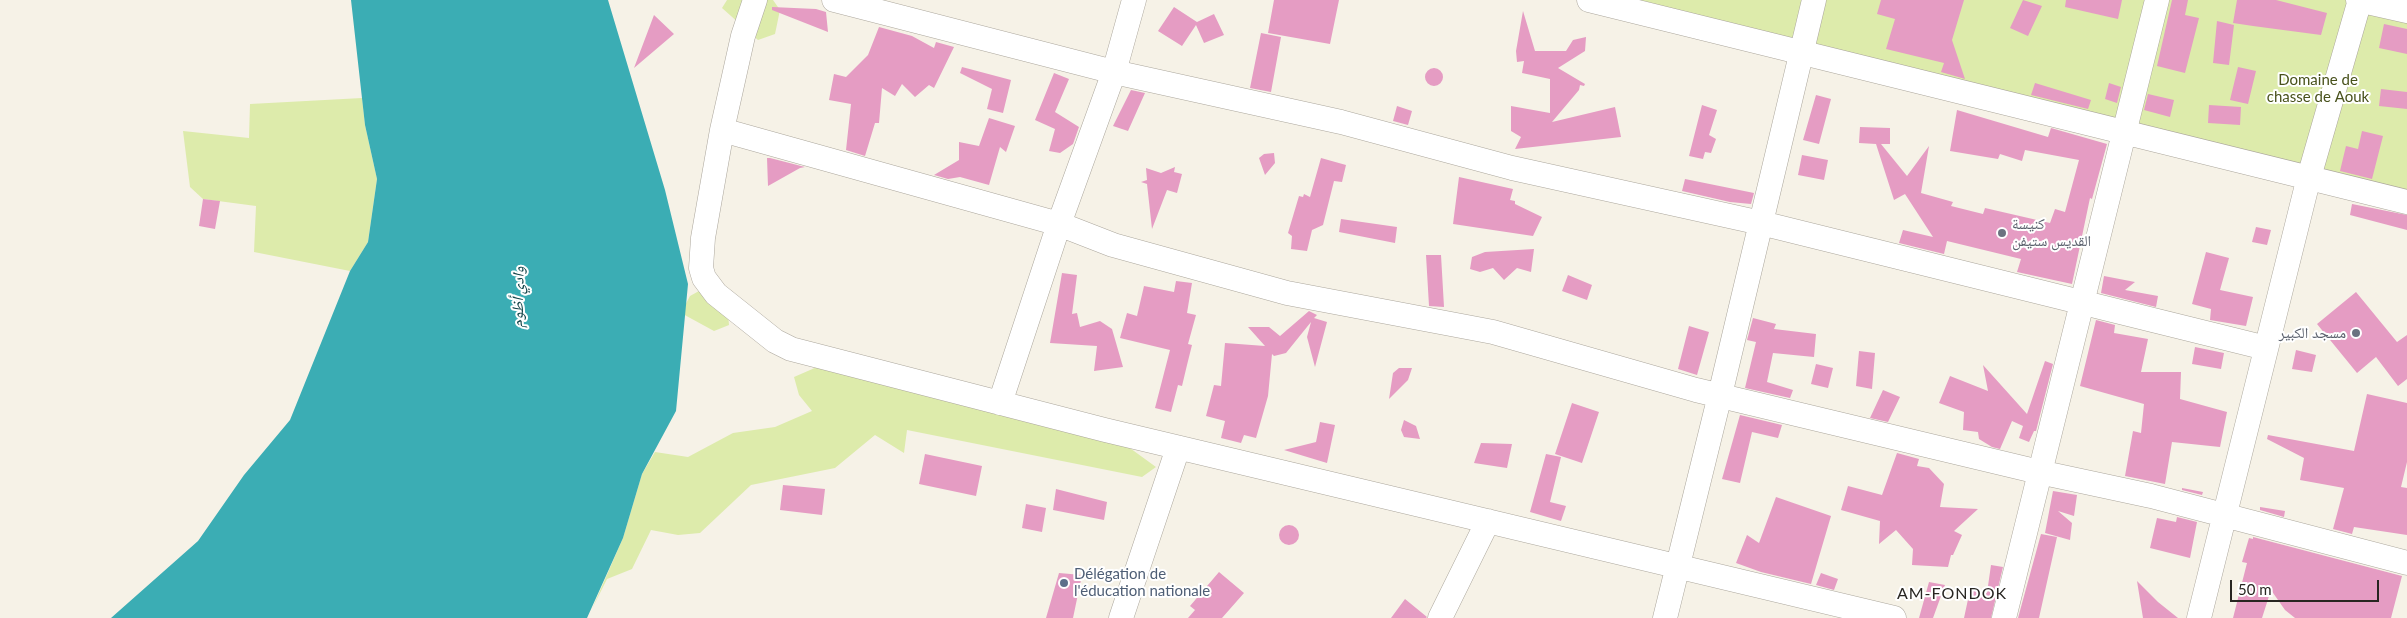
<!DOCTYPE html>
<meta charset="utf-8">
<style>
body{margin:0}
#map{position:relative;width:2407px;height:618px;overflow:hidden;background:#f6f2e7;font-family:Lato,sans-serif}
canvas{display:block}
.scale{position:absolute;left:2230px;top:580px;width:149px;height:22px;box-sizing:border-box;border:2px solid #282622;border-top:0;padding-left:6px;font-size:15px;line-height:18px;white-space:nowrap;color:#282622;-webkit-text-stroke:4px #fff;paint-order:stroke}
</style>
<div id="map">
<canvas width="2407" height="618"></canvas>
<div class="scale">50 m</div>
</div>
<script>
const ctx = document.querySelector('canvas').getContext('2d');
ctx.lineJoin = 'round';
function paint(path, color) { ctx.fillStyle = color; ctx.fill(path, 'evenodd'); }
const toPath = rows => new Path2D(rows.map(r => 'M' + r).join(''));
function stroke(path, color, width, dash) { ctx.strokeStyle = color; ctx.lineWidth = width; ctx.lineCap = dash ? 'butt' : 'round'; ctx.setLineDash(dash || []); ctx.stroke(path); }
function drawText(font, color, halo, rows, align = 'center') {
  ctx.font = font + ' Lato,"Noto Naskh Arabic",sans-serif'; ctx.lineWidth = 4; ctx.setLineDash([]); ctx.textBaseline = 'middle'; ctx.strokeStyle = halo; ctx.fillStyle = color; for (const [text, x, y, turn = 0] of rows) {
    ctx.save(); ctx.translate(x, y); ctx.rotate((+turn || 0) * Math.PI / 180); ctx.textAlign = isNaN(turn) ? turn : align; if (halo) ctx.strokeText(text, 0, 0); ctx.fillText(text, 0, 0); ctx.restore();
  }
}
paint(toPath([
 [727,0,773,0,780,10,775,34,758,40,722,8],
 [1588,0,2407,0,2407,202],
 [362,98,365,125,377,179,368,242,350,271,254,252,256,206,203,199,190,187,183,131,249,138,250,104],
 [699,291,727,303,729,325,714,331,681,313,690,296],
 [817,367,1105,430,1156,467,1142,477,907,430,904,453,875,435,835,468,751,485,700,533,678,535,651,530,632,569,607,579,592,609,623,538,642,474,655,452,688,457,733,433,775,427,812,411,799,395,794,377]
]), '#ddebab');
paint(toPath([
 [351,0,608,0,665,190,688,284,676,411,642,474,623,538,587,618,111,618,198,541,244,475,290,420,350,271,368,242,377,179,365,125]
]), '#3badb4');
paint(toPath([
 [1274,0,1339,0,1330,44,1268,33],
 [1881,0,1964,0,1952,40,1965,79,1941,72,1944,63,1886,49,1895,19,1877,14],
 [2023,0,2042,6,2028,36,2010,28],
 [2066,0,2122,0,2118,19,2065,7],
 [2172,0,2188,0,2185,15,2199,18,2185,73,2157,66],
 [2237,0,2276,0,2327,13,2321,35,2253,26,2233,23],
 [772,7,816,9,826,12,828,32,772,10],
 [1174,7,1197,22,1214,14,1224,35,1204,43,1196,25,1182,46,1158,31],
 [1523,11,1535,51,1566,51,1573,40,1586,37,1585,51,1558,68,1585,84,1584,86,1580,85,1579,90,1552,122,1615,107,1621,137,1515,149,1521,137,1511,131,1511,106,1550,113,1550,79,1522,73,1524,61,1517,62,1516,51],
 [654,15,674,34,634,68],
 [2217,21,2234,25,2229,65,2213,63],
 [2384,24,2407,29,2407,54,2379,48],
 [879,27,912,36,934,48,936,42,954,47,934,88,929,85,915,97,902,84,895,96,882,88,879,123,875,123,865,156,846,150,851,104,829,100,834,74,846,77,868,55],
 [1261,33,1281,37,1271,92,1250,88],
 [962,67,1011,80,1003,113,987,109,992,89,960,73],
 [2238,67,2256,71,2248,104,2230,100],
 '1425 77a9 9 0 1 1 18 0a9 9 0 1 1-18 0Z',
 [1054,73,1069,79,1055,112,1079,127,1073,144,1060,153,1049,151,1055,129,1035,120],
 [2035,83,2091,100,2088,109,2031,95],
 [2109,83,2121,87,2117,103,2105,99],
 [2381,89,2407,92,2407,109,2379,106],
 [1131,90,1145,93,1128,131,1113,126],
 [2148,94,2174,100,2170,117,2144,110],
 [1816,95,1831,99,1819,144,1803,140],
 [1702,105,1717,110,1709,135,1716,139,1711,153,1705,152,1703,159,1689,156],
 [2209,105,2241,107,2240,125,2208,123],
 [1397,106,1412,111,1408,125,1393,121],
 [1957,110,2048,137,2051,128,2107,144,2092,199,2090,198,2072,284,2017,272,2021,259,1947,241,1944,254,1899,243,1903,230,1933,237,1905,194,1894,200,1876,144,1859,143,1860,127,1890,128,1890,144,1881,144,1907,176,1929,146,1921,193,1953,202,1951,206,1983,214,1985,208,2050,223,2055,209,2065,212,2079,160,2025,150,2022,161,2000,154,1998,159,1950,151],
 [989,118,1015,126,1006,152,1000,147,989,185,960,177,948,179,934,175,959,160,959,142,979,146],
 [2362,131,2383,136,2372,179,2340,171,2346,146,2358,149],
 [1274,153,1275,163,1265,175,1259,158,1264,154],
 [1802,155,1828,160,1824,180,1798,175],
 [767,158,770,158,805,167,800,168,768,186],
 [1321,158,1346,165,1342,182,1334,181,1323,225,1312,230,1307,251,1291,249,1292,236,1288,233,1299,196,1303,197,1304,194,1310,197],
 [1175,167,1174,172,1182,174,1177,193,1167,190,1152,229,1147,184,1141,182,1147,180,1146,168,1161,173],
 [1459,177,1513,189,1510,200,1515,201,1515,204,1542,217,1533,236,1453,224],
 [1685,179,1754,193,1751,204,1730,202,1682,191],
 [203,199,220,201,215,229,199,226],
 [2352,204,2407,215,2407,230,2350,215],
 [1341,219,1397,227,1395,243,1339,232],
 [2256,227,2271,230,2267,245,2252,242],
 [1534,249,1531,272,1517,268,1504,280,1493,268,1480,272,1470,269,1472,257,1485,252],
 [2206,252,2229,258,2220,290,2253,297,2246,326,2210,320,2211,309,2192,304],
 [1426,255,1441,255,1444,307,1429,306],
 [1062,273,1077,275,1072,314,1077,313,1080,327,1100,321,1112,329,1123,367,1094,371,1097,346,1050,343],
 [1568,275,1592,285,1587,300,1562,291],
 [2104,276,2135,282,2125,290,2158,296,2156,307,2101,293],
 [1176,281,1192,283,1187,313,1196,315,1188,344,1192,345,1187,365,1182,386,1178,385,1171,412,1155,408,1170,350,1120,338,1127,313,1137,316,1144,286,1174,292],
 [2356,292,2397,342,2407,335,2407,379,2398,386,2376,357,2357,373,2317,324],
 [1309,311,1317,315,1314,318,1327,322,1315,367,1307,337,1311,322,1286,353,1274,356,1272,354,1268,396,1256,438,1244,435,1241,443,1221,438,1225,421,1206,416,1214,385,1221,386,1225,343,1265,346,1248,327,1269,327,1280,336],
 [1753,318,1776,324,1774,329,1816,334,1814,357,1773,353,1767,382,1793,390,1790,398,1745,388,1756,342,1747,340],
 [2096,320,2115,325,2114,333,2148,339,2141,372,2181,372,2180,399,2227,412,2220,447,2172,442,2165,484,2125,476,2133,431,2141,433,2144,404,2080,386],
 [1689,326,1709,332,1697,375,1678,369],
 [2195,347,2224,353,2221,369,2192,364],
 [2296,350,2316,355,2312,372,2292,369],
 [1859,351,1875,353,1872,389,1856,386],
 [2045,361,2053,364,2036,431,2034,431,2029,442,2019,438,2023,426,2012,421,2000,449,1992,447,1979,439,1978,432,1963,430,1964,412,1939,403,1950,376,1988,391,1983,365,2027,414],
 [1816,364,1833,368,1828,388,1811,384],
 [1399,368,1412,368,1408,380,1389,399,1393,373],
 [1883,390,1900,397,1888,422,1870,418],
 [2367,394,2407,403,2407,462,2401,487,2407,488,2407,535,2354,527,2352,534,2333,529,2344,488,2300,480,2304,458,2267,439,2268,435,2354,451],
 [1572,403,1599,412,1582,463,1555,454],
 [1740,415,1782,425,1778,438,1752,432,1740,483,1722,479],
 [1404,420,1416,426,1420,439,1404,437,1401,430],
 [1320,422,1335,425,1327,463,1284,450,1316,442],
 [1481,443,1512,444,1507,468,1474,463],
 [1897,453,1919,459,1917,466,1929,468,1944,484,1940,507,1978,509,1954,531,1962,535,1953,555,1951,555,1948,567,1912,565,1913,549,1896,530,1879,544,1880,521,1841,510,1848,486,1882,495],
 [925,454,982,466,976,496,919,484],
 [1546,454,1561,457,1550,502,1566,506,1561,521,1530,512],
 [783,485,825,489,822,515,780,510],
 [2182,488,2203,492,2202,495,2182,490],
 [1056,489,1107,502,1104,520,1053,510],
 [2053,491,2077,495,2074,516,2058,511,2072,523,2070,540,2045,533],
 [1776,497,1831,516,1811,584,1761,572,1736,563,1747,535,1759,543],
 [1026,504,1046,508,1042,532,1022,528],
 [2260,507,2285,511,2284,517,2260,510],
 [2177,517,2197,522,2190,558,2150,548,2157,518,2176,522],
 '1279 535a10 10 0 1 1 20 0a10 10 0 1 1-20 0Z',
 [2041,534,2057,537,2039,618,2018,618],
 [2253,537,2402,576,2391,618,2295,618,2285,610,2271,590,2262,618,2233,618,2247,563,2242,562,2249,538,2253,539],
 [1991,565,2003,567,1991,618,1964,618,1970,590,1987,593],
 [1219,572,1244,593,1222,618,1188,618,1195,610,1190,606],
 [1059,573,1082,575,1073,618,1046,618],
 [1821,573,1838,579,1834,590,1816,585],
 [2137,581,2158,602,2178,618,2143,618],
 [1929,582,1945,585,1933,618,1919,618],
 [1405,599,1427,617,1426,618,1391,618]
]), '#e59cc3');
const minor = toPath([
 [755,0,743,36,722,130,703,238,701,268,704,278,716,294,775,341,791,349,1105,430,1894,618],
 [834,0,1114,72,1341,122,1512,168,1761,223,2266,348],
 [1589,0,2407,202],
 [2358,0,2407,11],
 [722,130,1059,224,1113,245,1287,293,1493,332,1696,390,2039,472,2151,496,2407,563],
 [1000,403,1059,224,1114,72,1134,0],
 [1121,618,1178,448],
 [1440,618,1488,521],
 [1665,618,1720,395,1814,0],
 [2004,618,2157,0],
 [2199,618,2309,177,2360,0]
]);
stroke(minor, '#aca79d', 25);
stroke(minor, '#fff', 24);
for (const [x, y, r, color] of [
 [2002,233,5,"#6b7280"],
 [2356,333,5,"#6b7280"],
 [1064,583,5,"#5c6f8a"]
]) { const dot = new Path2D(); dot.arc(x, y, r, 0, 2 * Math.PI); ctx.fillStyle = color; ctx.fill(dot); stroke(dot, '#fff', 2); }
drawText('15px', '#49521c', '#fff', [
 ["Domaine de",2318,80],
 ["chasse de Aouk",2318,97]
]);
drawText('15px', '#5b616d', '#fff', [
 ["كنيسة",2012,224],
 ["القديس ستيفن",2012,241],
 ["مسجد الكبير",2346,333,"right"]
], 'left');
drawText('15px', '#4e5e75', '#fff', [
 ["Délégation de",1074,574],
 ["l'éducation nationale",1074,591]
], 'left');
drawText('italic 16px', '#16474b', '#fff', [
 ["وادي أظوم",518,297,-89]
]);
ctx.letterSpacing = '1px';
drawText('16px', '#282622', '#fff', [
 ["AM-FONDOK",1952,594]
]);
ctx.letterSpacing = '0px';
</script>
